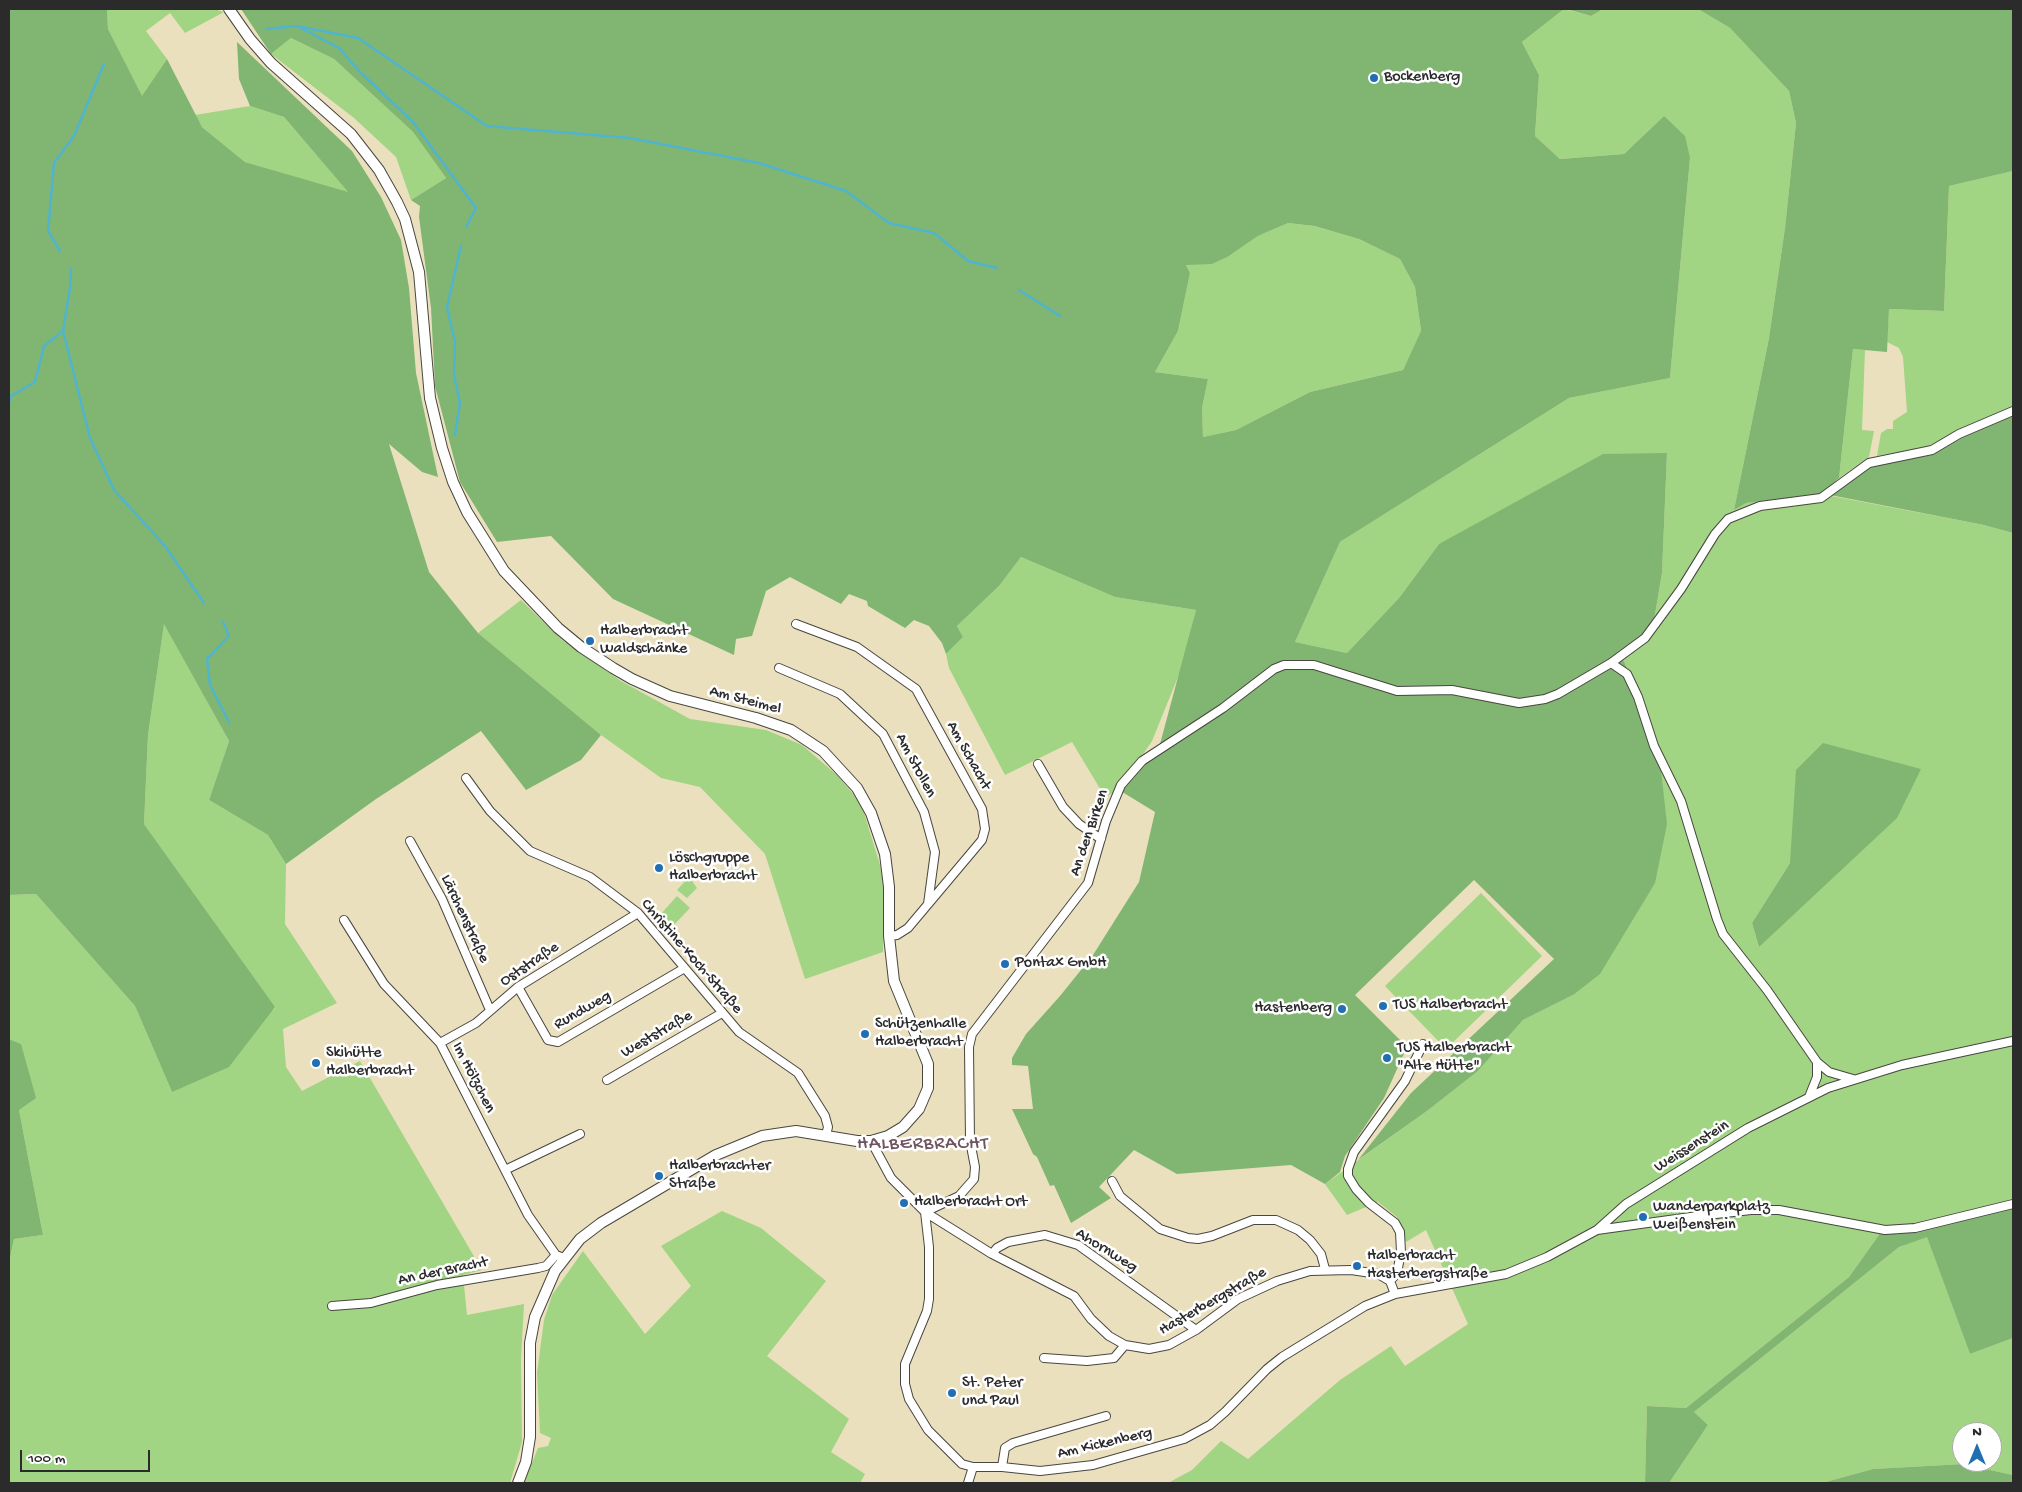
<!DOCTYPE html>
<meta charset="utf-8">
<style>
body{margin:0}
#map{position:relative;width:2022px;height:1492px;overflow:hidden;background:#ebe0be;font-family:"Gochi Hand",sans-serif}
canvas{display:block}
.frame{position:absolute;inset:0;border:10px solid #2b2b2b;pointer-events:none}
.north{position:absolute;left:1952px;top:1422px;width:50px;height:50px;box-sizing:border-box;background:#fff;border:1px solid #aaa;border-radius:50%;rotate:0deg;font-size:14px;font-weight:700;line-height:20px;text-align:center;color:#2b2b2b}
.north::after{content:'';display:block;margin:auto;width:18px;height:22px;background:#1f6fb2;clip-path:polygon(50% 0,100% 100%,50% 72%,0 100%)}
.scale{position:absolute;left:20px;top:1450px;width:130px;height:22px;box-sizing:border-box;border:2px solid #2b2b2b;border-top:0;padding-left:6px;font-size:15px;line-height:18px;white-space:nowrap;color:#2b2b2b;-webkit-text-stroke:4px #fff;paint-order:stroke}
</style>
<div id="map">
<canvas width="2022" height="1492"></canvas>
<div class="frame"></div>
<div class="north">N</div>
<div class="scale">100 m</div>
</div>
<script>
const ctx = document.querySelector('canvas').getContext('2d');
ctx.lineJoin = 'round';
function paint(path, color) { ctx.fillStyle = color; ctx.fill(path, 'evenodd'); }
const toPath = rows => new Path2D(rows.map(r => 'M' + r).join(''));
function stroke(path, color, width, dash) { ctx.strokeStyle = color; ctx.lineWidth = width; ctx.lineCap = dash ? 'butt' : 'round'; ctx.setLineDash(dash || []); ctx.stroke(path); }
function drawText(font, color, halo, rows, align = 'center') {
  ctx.font = font + ' "Gochi Hand",sans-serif'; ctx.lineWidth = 5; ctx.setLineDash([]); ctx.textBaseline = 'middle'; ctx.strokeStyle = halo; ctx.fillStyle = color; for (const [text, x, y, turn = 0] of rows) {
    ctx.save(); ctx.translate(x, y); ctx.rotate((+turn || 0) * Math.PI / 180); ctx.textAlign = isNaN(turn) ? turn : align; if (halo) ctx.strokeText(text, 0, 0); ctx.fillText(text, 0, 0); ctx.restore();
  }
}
paint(toPath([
 [107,9,214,9,224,12,185,33,170,13,146,31,167,59,142,97,108,29],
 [1564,9,1591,16,1603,9,1698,9,1730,28,1789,91,1796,123,1785,228,1769,338,1734,510,1745,503,1821,494,1984,525,2013,533,2013,1205,1916,1223,1886,1225,1849,1277,1686,1408,1647,1406,1645,1483,1168,1483,1192,1470,1221,1441,1248,1459,1340,1380,1391,1346,1405,1366,1468,1324,1426,1230,1406,1242,1397,1217,1378,1202,1347,1215,1325,1184,1427,1111,1478,1071,1523,1020,1573,995,1634,697,1634,683,1619,651,1641,637,1654,620,1662,573,1667,453,1439,544,1399,598,1347,653,1295,642,1340,542,1569,398,1670,378,1690,158,1664,116,1624,154,1560,159,1535,136,1539,75,1522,42],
 [1790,863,1759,947,1752,923],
 [291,38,334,59,413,132,446,178,411,200,396,157,354,118,271,54],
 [250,106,284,117,349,193,245,162,202,127,195,115],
 [2013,171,2013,409,1926,447,1877,456,1881,433,1887,429,1893,429,1893,421,1907,412,1903,357,1899,348,1887,342,1889,309,1944,311,1949,186],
 [1288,223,1313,226,1359,239,1400,259,1415,287,1421,332,1403,370,1310,392,1236,430,1203,437,1202,408,1208,379,1155,372,1178,331,1190,273,1186,265,1229,256,1258,236],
 [1853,349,1865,350,1862,430,1874,431,1869,457,1839,478],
 [1021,557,1115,597,1196,610,1182,667,1152,741,1119,790,1105,797,1072,742,1005,775,949,668,946,654,963,637,957,626,999,586],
 [521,600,562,640,621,681,690,719,766,730,802,745,837,775,861,803,880,865,884,888,883,952,805,979,765,854,700,787,661,778,601,735,478,633],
 [164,623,229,741,209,800,268,835,286,864,285,924,337,1003,283,1029,286,1067,302,1091,360,1061,482,1270,463,1275,467,1315,524,1304,521,1359,522,1442,510,1483,9,1483,9,1263,14,1239,43,1235,19,1110,21,1044,9,1039,9,895,36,894,135,1006,172,1092,275,1008,144,824,148,735],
 [689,877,697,888,687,898,677,890],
 [1481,893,1542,956,1446,1049,1385,986],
 [677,896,690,908,672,927,660,915],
 [722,1211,761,1228,826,1281,767,1356,849,1419,831,1452,865,1474,860,1483,524,1483,538,1448,548,1446,551,1438,540,1433,537,1373,544,1320,552,1295,583,1251,645,1334,691,1286,661,1246],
 [1927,1236,1970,1354,2013,1338,2013,1475,1963,1464,1873,1469,1822,1483,1669,1483,1708,1425,1694,1412,1899,1247],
 [1962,1432,1992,1432,1992,1462,1962,1462]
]), '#a1d483');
paint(toPath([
 [9,9,107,9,108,29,142,96,167,59,202,127,245,162,348,192,284,117,250,106,239,79,237,42,352,151,381,197,401,240,409,288,416,373,438,477,422,472,389,444,429,572,478,633,601,735,581,760,526,790,481,731,376,799,286,864,268,835,209,800,229,741,164,624,148,735,144,824,275,1007,229,1067,172,1092,135,1006,36,894,9,895],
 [241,9,1564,9,1522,42,1539,75,1535,136,1560,159,1624,154,1664,116,1685,136,1690,158,1670,378,1569,398,1340,542,1295,642,1347,653,1399,598,1439,544,1603,454,1667,453,1662,573,1654,620,1641,637,1619,651,1634,683,1634,697,1661,770,1667,824,1655,883,1600,974,1573,995,1523,1020,1478,1071,1427,1111,1358,1160,1411,1093,1554,959,1474,880,1355,995,1407,1047,1384,1098,1345,1156,1340,1172,1325,1184,1291,1165,1177,1174,1134,1150,1099,1187,1111,1198,1071,1223,1054,1185,1050,1186,1037,1157,1033,1154,1012,1109,1033,1109,1028,1066,1012,1065,1012,1058,1026,1034,1060,996,1093,955,1139,882,1155,812,1119,790,1160,744,1196,610,1115,597,1021,557,999,586,957,626,963,637,946,654,942,643,929,626,914,620,905,628,868,606,867,601,849,594,841,604,790,577,766,591,752,636,736,639,734,655,613,599,551,536,497,542,460,482,435,386,431,308,419,217,420,206,411,200,446,178,413,132,334,59,291,38,271,54],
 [1288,223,1314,226,1359,239,1400,259,1415,287,1421,331,1403,370,1310,392,1236,430,1203,437,1202,408,1208,379,1155,372,1178,331,1190,273,1186,265,1212,264,1229,256,1258,236],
 [1566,9,1603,9,1591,16],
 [1698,9,2013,9,2013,171,1949,186,1944,311,1889,309,1887,352,1853,349,1839,478,1821,494,1746,503,1734,510,1769,338,1785,228,1796,123,1789,91,1730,28],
 [2013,409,2013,533,1984,525,1830,495,1871,466,1932,455],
 [1823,743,1921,769,1897,818,1759,947,1752,923,1790,863,1796,770],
 [9,1039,21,1044,36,1098,19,1110,43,1235,14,1239,9,1263],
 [2006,1205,2013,1205,2013,1338,1970,1354,1927,1237,1899,1247,1694,1412,1708,1425,1669,1483,1645,1483,1647,1406,1686,1408,1849,1277,1886,1225,1916,1223],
 [1963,1464,2013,1475,2013,1483,1822,1483,1873,1469]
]), '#80b671');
stroke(toPath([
 [301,28,339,48,360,72,413,122,476,208,466,227],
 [266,29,297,26,358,38,487,126,630,138,759,163,846,191,889,223,934,233,968,261,997,268],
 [60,251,48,231,54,163,74,136,104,64],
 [71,269,70,288,63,331,90,438,114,490,165,546,204,603],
 [1019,290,1060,316],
 [9,402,11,396,35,382,44,346,63,331],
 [455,435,460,403,454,375,455,342,447,307,461,246],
 [223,622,229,636,207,659,210,685,229,722]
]), '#50b4cf', 2.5);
const minor = toPath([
 [796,624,857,647,916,689,982,809,985,829,982,840,908,928,897,935,889,936],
 [1611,663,1627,674,1638,697,1654,746,1681,801,1717,919,1723,934,1767,990,1817,1062,1817,1077,1809,1097],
 [779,668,840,694,883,734,924,812,935,852,928,904],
 [1038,764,1063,807,1079,824,1101,839],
 [466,778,490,811,530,851,590,877,638,913,739,1032,798,1073,825,1116,828,1127,826,1135],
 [410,841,442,899,490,1010],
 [344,920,384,984,440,1043,528,1215,556,1255,564,1258],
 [518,987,548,1040,558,1042,683,969],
 [440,1043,476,1023,518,987,638,913],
 [1817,1062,1829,1072,1853,1079],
 [607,1080,722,1013],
 [871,1141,891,1178,925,1212,992,1254,1074,1296,1091,1319,1109,1336,1125,1345,1149,1349,1169,1345,1196,1330,1238,1299,1277,1281,1310,1271,1351,1270,1378,1274,1390,1281,1395,1294],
 [505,1170,580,1134],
 [1112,1181,1120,1196,1160,1229,1188,1238,1198,1239,1212,1236,1253,1220,1276,1220,1298,1230,1310,1240,1321,1254,1325,1269],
 [925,1212,959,1196,974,1179,975,1167,970,1141,969,1047,972,1034,1088,883,1106,821,1121,785,1142,761,1223,708,1274,669,1284,665,1314,665,1397,691,1452,690,1519,703,1545,699,1558,694,1611,663,1645,638,1681,589,1715,534,1728,519,1760,506,1821,498,1869,463,1932,450,1959,434,2013,411],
 [925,1212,929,1247,929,1299,927,1311,905,1364,905,1384,909,1399,928,1430,962,1464,973,1467,1002,1467,1040,1471,1093,1465,1184,1439,1210,1425,1225,1412,1267,1369,1282,1357,1365,1306,1395,1294,1506,1274,1547,1257,1597,1230,1698,1216,1751,1210,1779,1210,1885,1230,1915,1228,2013,1204],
 [1597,1230,1626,1204,1748,1128,1828,1088,1902,1065,2013,1041],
 [992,1254,997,1248,1008,1242,1045,1235,1078,1245,1196,1330],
 [1390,1281,1397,1273,1401,1252,1400,1232,1395,1223,1369,1203,1356,1189,1348,1176,1348,1169,1354,1152,1405,1081,1423,1044],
 [332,1306,371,1303,437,1285,538,1268,546,1266,556,1255],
 [1044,1358,1087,1361,1114,1358,1125,1345],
 [1002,1467,1005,1448,1013,1443,1106,1416],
 [968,1483,973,1467]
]);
const secondary = toPath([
 [229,9,250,39,271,63,351,134,379,170,397,202,405,219,419,272,430,398,442,448,453,482,467,512,504,571,558,628,581,647,613,668,632,679,670,696,756,718,791,730,823,751,857,788,871,813,885,854,889,887,889,936,894,981,928,1064,928,1088,919,1109,903,1127,888,1136,871,1141,857,1141,796,1131,762,1136,716,1155,601,1223,580,1239,555,1271,535,1317,530,1343,530,1437,526,1462,518,1483]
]);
stroke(minor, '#484641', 10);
stroke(secondary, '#484641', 12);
stroke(minor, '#fff', 8);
stroke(secondary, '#fff', 10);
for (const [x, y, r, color] of [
 [1374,78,5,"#1f6fb2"],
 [590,641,5,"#1f6fb2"],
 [659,868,5,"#1f6fb2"],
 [1005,964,5,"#1f6fb2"],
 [1383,1006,5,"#1f6fb2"],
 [1342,1009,5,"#1f6fb2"],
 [865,1034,5,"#1f6fb2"],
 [1387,1058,5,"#1f6fb2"],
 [316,1063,5,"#1f6fb2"],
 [659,1176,5,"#1f6fb2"],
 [904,1203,5,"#1f6fb2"],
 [1643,1217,5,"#1f6fb2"],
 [1357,1266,5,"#1f6fb2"],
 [952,1393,5,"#1f6fb2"]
]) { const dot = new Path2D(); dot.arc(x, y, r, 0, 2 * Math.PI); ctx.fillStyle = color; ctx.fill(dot); stroke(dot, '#fff', 2); }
drawText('16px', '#2b2b2b', '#fff', [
 ["Bockenberg",1384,78],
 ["Halberbracht",600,632],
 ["Waldschänke",600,650],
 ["Löschgruppe",669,859],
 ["Halberbracht",669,877],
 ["Pontax GmbH",1015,964],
 ["TUS Halberbracht",1393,1006],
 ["Hastenberg",1332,1009,"right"],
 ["Schützenhalle",875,1025],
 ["Halberbracht",875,1043],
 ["TUS Halberbracht",1397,1049],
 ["\"Alte Hütte\"",1397,1067],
 ["Skihütte",326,1054],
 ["Halberbracht",326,1072],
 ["Halberbrachter",669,1167],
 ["Straße",669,1185],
 ["Halberbracht Ort",914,1203],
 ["Wanderparkplatz",1653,1208],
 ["Weißenstein",1653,1226],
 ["Halberbracht",1367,1257],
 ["Hasterbergstraße",1367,1275],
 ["St. Peter",962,1384],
 ["und Paul",962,1402]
], 'left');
drawText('16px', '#2b2b2b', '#fff', [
 ["Am Steimel",745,701,15],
 ["Am Schacht",968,756,61],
 ["Am Stollen",915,766,62],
 ["An den Birken",1090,833,-71],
 ["Lärchenstraße",464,919,65],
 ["Christine-Koch-Straße",691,957,49],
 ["Oststraße",530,965,-34],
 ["Rundweg",583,1011,-30],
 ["Weststraße",657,1035,-30],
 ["Im Hölzchen",473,1078,63],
 ["Weissenstein",1692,1147,-32],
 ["Ahornweg",1106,1251,32],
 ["An der Bracht",443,1272,-12],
 ["Hasterbergstraße",1213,1302,-30],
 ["Am Kickenberg",1105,1444,-13]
]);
ctx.letterSpacing = '1px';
drawText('19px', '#705560', '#fff', [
 ["HALBERBRACHT",923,1145]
]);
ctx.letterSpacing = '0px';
</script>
